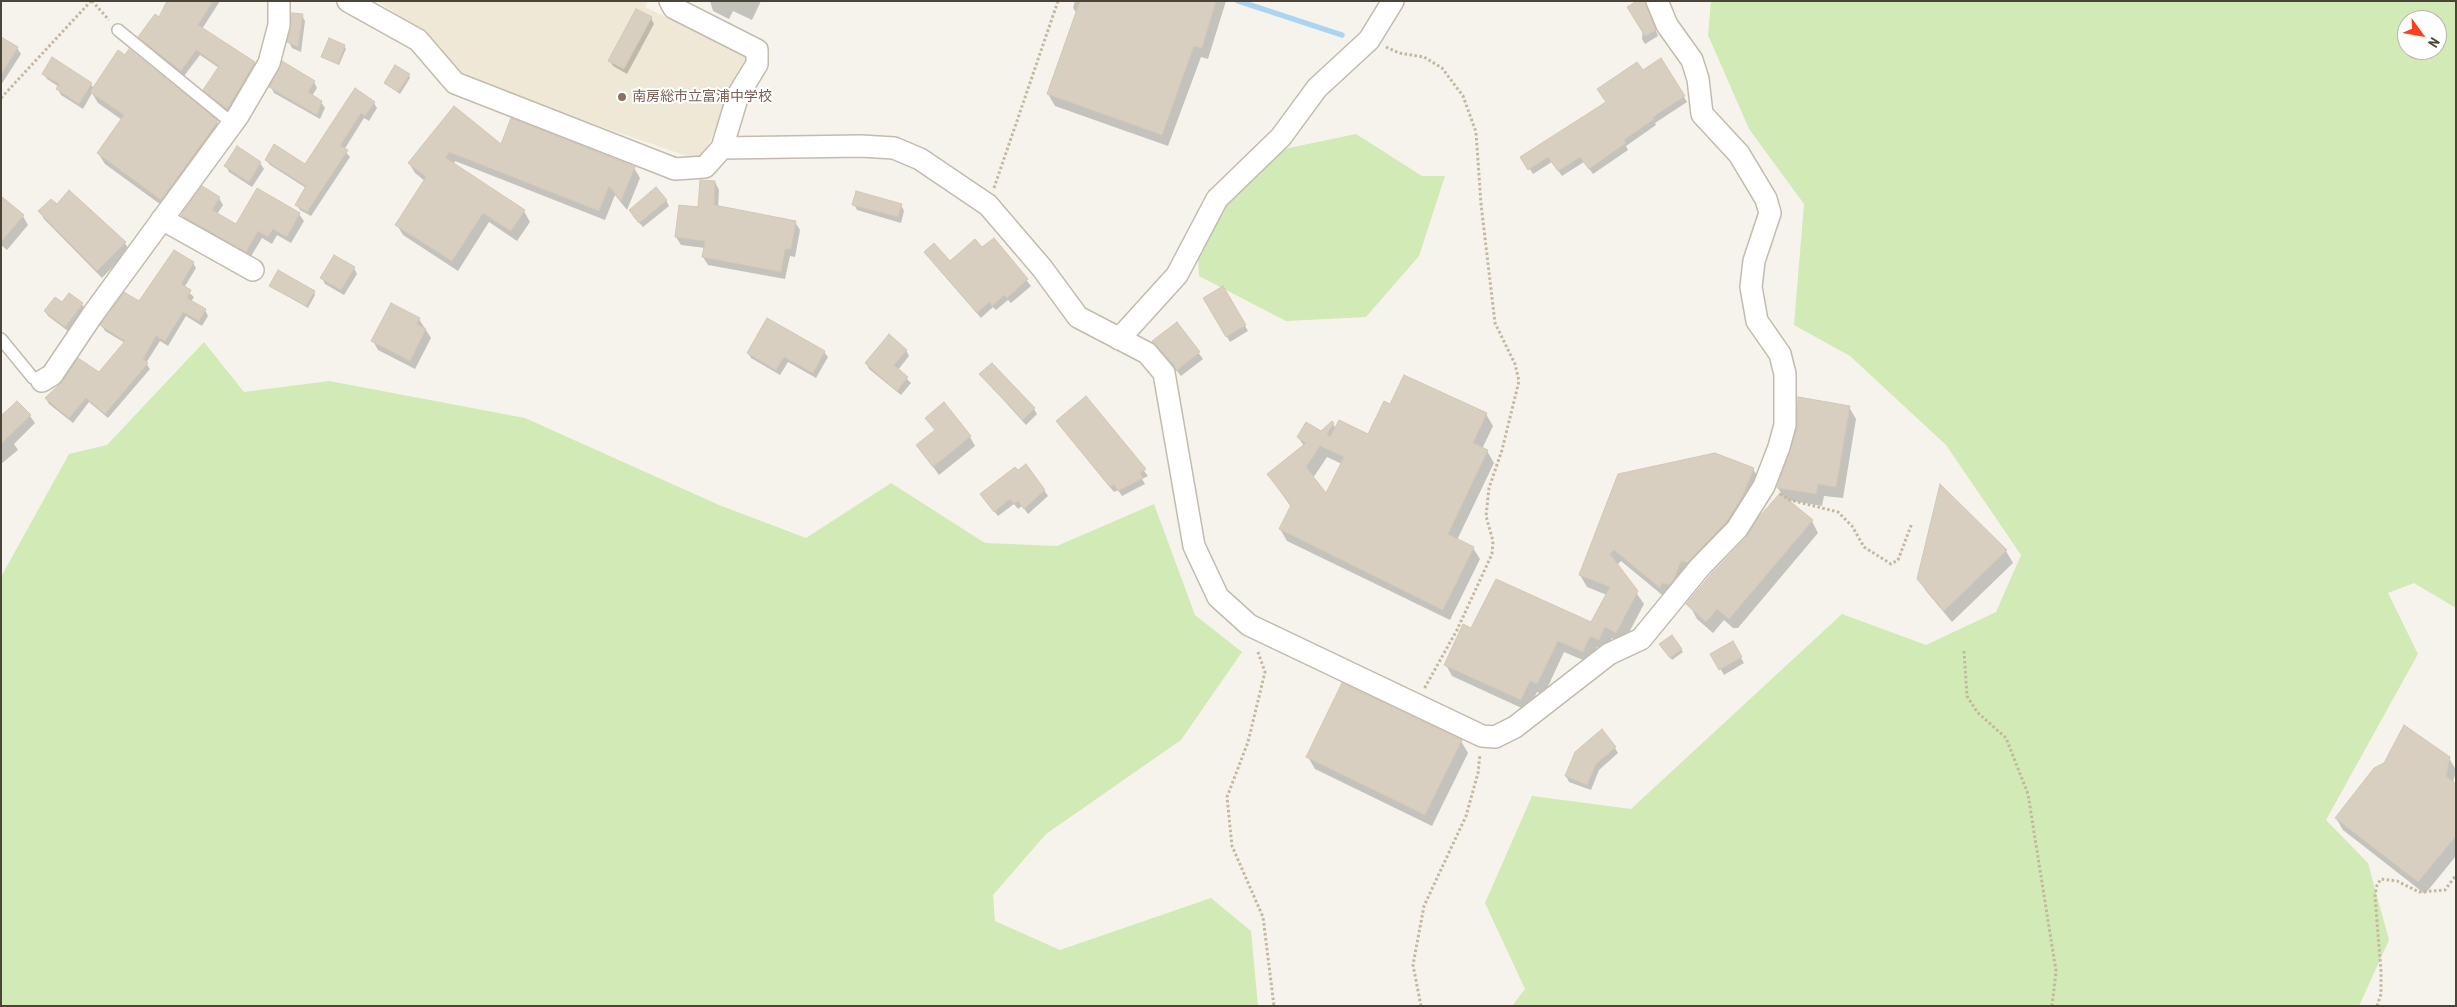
<!DOCTYPE html>
<meta charset="utf-8">
<style>
body{margin:0}
#map{position:relative;width:2457px;height:1007px;overflow:hidden;background:#f6f3ec;font-family:"Roboto Condensed",sans-serif}
canvas{display:block}
.frame{position:absolute;inset:0;border:2px solid #4b4439;pointer-events:none}
.north{position:absolute;left:2397px;top:10px;width:50px;height:50px;box-sizing:border-box;background:#fff;border:1px solid #b7b4b0;border-radius:50%;rotate:122deg;font-size:14px;font-weight:700;line-height:20px;text-align:center;color:#4b4439}
.north::after{content:'';display:block;margin:auto;width:18px;height:22px;background:#fc3f1d;clip-path:polygon(50% 0,100% 100%,50% 72%,0 100%)}
</style>
<div id="map">
<canvas width="2457" height="1007"></canvas>
<div class="frame"></div>
<div class="north">N</div>
</div>
<script>
const ctx = document.querySelector('canvas').getContext('2d');
ctx.lineJoin = 'round';
function paint(path, color) { ctx.fillStyle = color; ctx.fill(path, 'evenodd'); }
const toPath = rows => new Path2D(rows.map(r => 'M' + r).join(''));
function stroke(path, color, width, dash) { ctx.strokeStyle = color; ctx.lineWidth = width; ctx.lineCap = dash ? 'butt' : 'round'; ctx.setLineDash(dash || []); ctx.stroke(path); }
function drawText(font, color, halo, rows, align = 'center') {
  ctx.font = font + ' "Roboto Condensed","Noto Sans JP",sans-serif'; ctx.lineWidth = 4; ctx.setLineDash([]); ctx.textBaseline = 'middle'; ctx.strokeStyle = halo; ctx.fillStyle = color; for (const [text, x, y, turn = 0] of rows) {
    ctx.save(); ctx.translate(x, y); ctx.rotate((+turn || 0) * Math.PI / 180); ctx.textAlign = isNaN(turn) ? turn : align; if (halo) ctx.strokeText(text, 0, 0); ctx.fillText(text, 0, 0); ctx.restore();
  }
}
paint(toPath([
 [377,1,648,1,645,7,748,57,701,161,460,78,427,34]
]), '#efe8d6');
paint(toPath([
 [1711,1,2456,1,2456,608,2414,583,2388,593,2418,654,2326,820,2368,863,2389,940,2359,1006,1512,1006,1525,989,1485,903,1532,796,1631,809,1842,614,1926,645,1996,612,2021,555,1946,445,1850,356,1794,325,1804,204,1749,129,1708,35],
 [2407,20,2437,20,2437,50,2407,50],
 [1356,134,1422,176,1445,176,1419,256,1366,317,1286,321,1199,276,1196,227,1260,154],
 [204,342,244,392,329,381,525,418,719,505,806,538,891,483,985,543,1057,546,1154,504,1195,615,1242,652,1181,740,1046,834,993,895,995,921,1060,950,1211,898,1251,931,1258,1006,1,1006,1,577,69,454,107,445]
]), '#d2eab5');
paint(toPath([
 [169,1,220,1,202,29,254,63,258,68,230,114,208,95,205,90,219,68,200,55,184,76,143,42,140,37,159,19],
 [710,1,761,1,752,20,733,11,729,19,713,11],
 [1075,1,1226,1,1208,59,1201,57,1168,146,1055,106,1048,94,1077,14,1073,8],
 [1645,1,1658,36,1645,44,1642,39],
 [302,15,305,21,301,52,292,48,289,42],
 [651,18,654,24,627,74,613,66,610,61],
 [1,38,17,48,21,54,1,85],
 [344,46,346,49,339,65,323,57],
 [129,51,217,122,224,134,168,210,105,164,98,153,122,120,98,103,92,93,83,109,61,95,58,89,59,87,47,79,44,74,91,84,94,89],
 [1661,60,1687,102,1655,123,1656,125,1626,146,1628,150,1593,174,1584,162,1562,176,1552,162,1533,174,1522,157,1607,103,1642,72],
 [409,75,410,78,400,94,385,83],
 [314,82,317,88,312,96,321,102,325,108,320,119,274,93,271,87],
 [355,90,374,103,377,108,369,121,364,118,344,150,350,157,311,216,300,210,297,205,306,188,270,165,266,160,305,165],
 [454,107,502,146,634,168,640,178,627,210,615,195,605,220,455,161,454,165,524,211,530,222,517,241,489,222,458,271,403,235,397,225,425,181,415,173,409,163],
 [260,163,264,169,252,187,229,172,226,166],
 [715,182,719,190,718,208,795,222,800,230,795,257,790,256,785,279,708,265,703,257,705,248,681,245,676,237,700,209],
 [69,192,125,243,129,250,102,278,44,219,40,212,57,206],
 [1,197,23,216,28,225,7,250,1,245],
 [219,198,223,205,217,214,237,226,299,214,304,221,291,243,277,235,272,244,262,238,250,258,186,222,182,215],
 [666,200,669,206,643,227,633,216],
 [854,204,901,205,904,211,901,223,857,210],
 [994,239,1031,286,1011,303,1008,300,996,310,993,307,981,318,925,253,949,263,982,249],
 [193,263,196,268,184,288,194,297,191,302,205,310,208,316,202,326,186,316,168,346,160,341,146,363,150,369,108,418,89,402,73,423,49,404,46,399,100,374,125,343,105,331,102,326,140,303],
 [354,268,357,274,344,295,325,284,322,278],
 [270,286,314,292,315,295,308,308],
 [1223,288,1248,331,1230,342,1205,299],
 [62,304,82,304,85,309,68,331,48,316,45,311],
 [419,319,431,338,415,369,378,350,373,341],
 [1177,324,1203,359,1181,376,1153,342],
 [906,350,909,356,898,370,911,383,901,395,869,369,866,363],
 [824,352,828,357,816,378,788,362,780,375,751,358,748,353],
 [981,375,1034,409,1037,414,1026,425],
 [1086,398,1148,476,1142,479,1145,484,1122,496,1118,490,1114,492,1061,427],
 [1391,405,1486,414,1493,426,1482,449,1487,451,1494,463,1457,540,1473,548,1480,559,1450,620,1287,541,1280,529,1291,507,1268,474,1304,446,1298,437,1321,432,1333,424,1336,429,1369,436],
 [1327,457,1342,464,1327,495,1313,478],
 [1849,407,1856,419,1843,498,1824,496,1822,506,1787,500,1812,521,1818,533,1738,628,1733,628,1724,620,1713,633,1697,619,1690,606,1747,538,1760,518,1781,493,1778,488],
 [30,416,35,423,14,444,18,450,1,464,1,424],
 [927,418,970,437,975,446,939,475,917,445,935,431],
 [1753,469,1760,481,1749,509,1667,599,1621,561,1617,565,1644,604,1623,644,1612,638,1606,651,1597,647,1590,663,1564,652,1544,695,1537,692,1528,711,1452,676,1446,665,1472,629,1591,624,1607,595,1587,587,1580,575,1619,475],
 [1044,490,1048,496,1028,514,1022,506,1018,509,1014,504,998,516,985,500],
 [2006,551,2013,563,1952,622,1926,591,1919,579],
 [1732,643,1744,663,1724,675,1712,654],
 [1662,647,1681,649,1683,652,1672,660],
 [1461,741,1468,753,1432,826,1315,769,1308,757],
 [1615,748,1618,753,1599,770,1591,790,1569,782,1566,776],
 [2449,758,2456,770,2453,783,2456,786,2456,856,2425,894,2343,830,2336,818]
]), '#0003');
stroke(toPath([
 [1238,1,1342,35]
]), '#a9d4f2', 5.5);
const building = toPath([
 [167,1,213,1,198,25,255,62,227,109,203,90,219,66,196,50,181,71,138,37,155,14,159,17,167,1],
 [1080,1,1216,1,1202,48,1194,46,1162,135,1047,94,1080,1],
 [1637,1,1645,1,1656,30,1645,36,1627,7,1637,1],
 [636,9,652,17,624,69,608,61,636,9],
 [292,13,303,14,298,47,287,42,291,28,292,13],
 [1,37,18,47,1,75,1,37],
 [329,38,345,45,338,64,321,57,329,38],
 [129,49,218,121,161,200,97,153,124,115,90,92,118,50,125,55,129,49],
 [52,57,92,83,79,104,56,89,59,84,42,74,52,57],
 [1661,58,1685,96,1653,117,1654,119,1624,140,1626,143,1589,169,1580,157,1558,171,1548,157,1528,170,1520,157,1606,102,1597,89,1637,62,1643,70,1661,58],
 [282,61,315,81,308,92,322,101,317,115,269,87,282,61],
 [395,65,410,74,398,92,384,83,395,65],
 [355,88,375,102,365,116,361,113,340,146,348,150,307,212,295,205,306,186,265,160,274,144,305,164,355,88],
 [454,106,501,144,511,118,635,167,621,201,609,186,599,211,449,152,446,158,525,210,511,231,483,213,452,261,395,225,426,177,408,163,454,106],
 [237,146,261,162,249,182,224,166,237,146],
 [700,180,715,181,714,205,796,221,791,249,785,249,781,272,702,257,705,241,675,237,679,205,698,207,700,180],
 [202,186,220,197,212,210,236,224,257,188,300,213,287,237,273,229,268,237,258,231,246,252,181,215,202,186],
 [656,187,667,200,639,223,629,210,656,187],
 [69,190,126,242,97,271,38,211,51,199,57,204,69,190],
 [856,191,902,204,898,217,852,205,856,191],
 [1,196,24,215,1,242,1,196],
 [994,238,1028,279,1007,298,1004,295,992,306,989,302,977,313,924,252,934,243,950,261,975,239,982,247,994,238],
 [174,250,194,262,181,284,191,290,187,298,206,309,199,321,183,312,165,341,156,336,143,359,148,363,105,414,86,398,69,418,45,398,62,382,78,358,99,372,125,341,100,325,124,292,139,301,174,250],
 [334,255,355,267,341,290,320,278,334,255],
 [278,270,315,291,306,306,269,286,278,270],
 [1223,286,1246,325,1226,337,1203,298,1223,286],
 [69,293,83,303,65,327,44,311,55,297,62,302,69,293],
 [391,303,420,318,417,324,426,329,410,361,371,341,391,303],
 [767,318,825,351,813,373,784,357,776,370,747,353,767,318],
 [1177,322,1200,352,1176,371,1174,365,1152,341,1177,322],
 [889,334,907,350,894,365,908,377,897,391,865,363,889,334],
 [992,363,1035,408,1023,420,979,374,992,363],
 [1404,375,1487,413,1473,443,1488,450,1448,534,1474,547,1443,610,1279,529,1291,505,1267,474,1306,443,1297,437,1306,422,1321,431,1332,421,1334,423,1327,434,1330,437,1339,420,1368,434,1384,401,1390,404,1404,375],
 [1320,446,1344,457,1326,493,1306,467,1320,446],
 [1086,396,1146,469,1140,473,1143,478,1118,491,1114,484,1110,487,1056,421,1086,396],
 [1798,397,1850,406,1836,487,1818,484,1816,494,1777,488,1797,428,1798,397],
 [17,401,31,415,1,444,1,416,17,401],
 [944,402,971,436,933,467,916,445,935,430,925,418,944,402],
 [1715,453,1754,468,1742,497,1727,521,1687,563,1681,561,1674,579,1669,585,1662,583,1660,588,1614,550,1610,554,1638,591,1616,633,1605,627,1599,640,1590,636,1583,652,1558,641,1537,684,1530,681,1521,700,1444,665,1463,624,1471,628,1496,579,1591,622,1610,587,1579,575,1618,474,1715,453],
 [1026,464,1045,490,1024,509,1018,501,1014,504,1010,499,994,512,980,494,1015,467,1018,470,1026,464],
 [1940,484,2007,550,1944,611,1917,579,1940,484],
 [1780,493,1813,520,1729,619,1717,609,1706,622,1686,604,1712,573,1746,538,1759,517,1780,493],
 [1672,635,1682,649,1670,658,1659,644,1672,635],
 [1733,641,1742,657,1719,670,1710,654,1733,641],
 [1342,683,1462,740,1425,815,1306,757,1342,683],
 [2404,725,2450,757,2446,776,2456,784,2456,836,2418,882,2335,818,2374,768,2384,763,2404,725],
 [1602,729,1616,747,1596,764,1587,785,1565,776,1575,752,1602,729]
]);
paint(building, '#d8cfc1');
stroke(building, '#d3c7b4', 1);
const service = toPath([
 [118,30,232,123],
 [1,339,33,378,42,381]
]);
const minor = toPath([
 [348,1,418,40,455,83,675,169,705,167,722,148,738,95,757,64,757,50,674,8,670,1],
 [722,148,861,146,894,148,920,159,988,205,1042,268,1078,317,1147,353,1164,373,1194,546,1218,597,1249,625,1482,736,1495,737,1515,727,1609,654,1641,639,1700,567,1737,529,1764,486,1779,447,1785,425,1785,374,1780,354,1757,321,1751,287,1754,261,1770,213,1766,199,1739,154,1702,114,1698,79,1692,60,1667,25,1657,1],
 [162,219,253,270],
 [1119,339,1177,275,1217,199,1281,137,1317,88,1369,40,1393,1],
 [42,381,52,375,93,314,238,116,269,63,279,25,279,1]
]);
stroke(service, '#c2bbae', 14);
stroke(minor, '#c2bbae', 24);
stroke(toPath([
 [92,1,109,20],
 [1386,47,1399,53,1424,57,1442,68,1463,96,1476,132,1481,204,1495,323,1515,364,1519,381,1502,450,1489,488,1486,516,1493,541,1492,554,1457,630,1424,689],
 [1,98,91,1],
 [994,188,1058,1],
 [1780,494,1790,500,1838,512,1852,526,1864,547,1891,564,1898,560,1912,523],
 [1964,651,1967,696,1977,712,2006,738,2028,794,2056,971,2052,1006],
 [1258,652,1265,672,1248,742,1227,797,1232,846,1263,917,1274,1006],
 [1421,1006,1413,965,1424,906,1466,816,1478,773,1480,754],
 [2377,1006,2381,994,2381,971,2375,896,2377,885,2381,879,2397,881,2419,892,2445,890,2456,875]
]), '#c4b79f', 3, [2.5, 2.5]);
stroke(service, '#fff', 11);
stroke(minor, '#fff', 21);
for (const [x, y, r, color] of [
 [622,97,5,"#8d6e63"]
]) { const dot = new Path2D(); dot.arc(x, y, r, 0, 2 * Math.PI); ctx.fillStyle = color; ctx.fill(dot); stroke(dot, '#fff', 2); }
drawText('14px', '#785e54', '#fff', [
 ["南房総市立富浦中学校",632,97]
], 'left');
</script>
